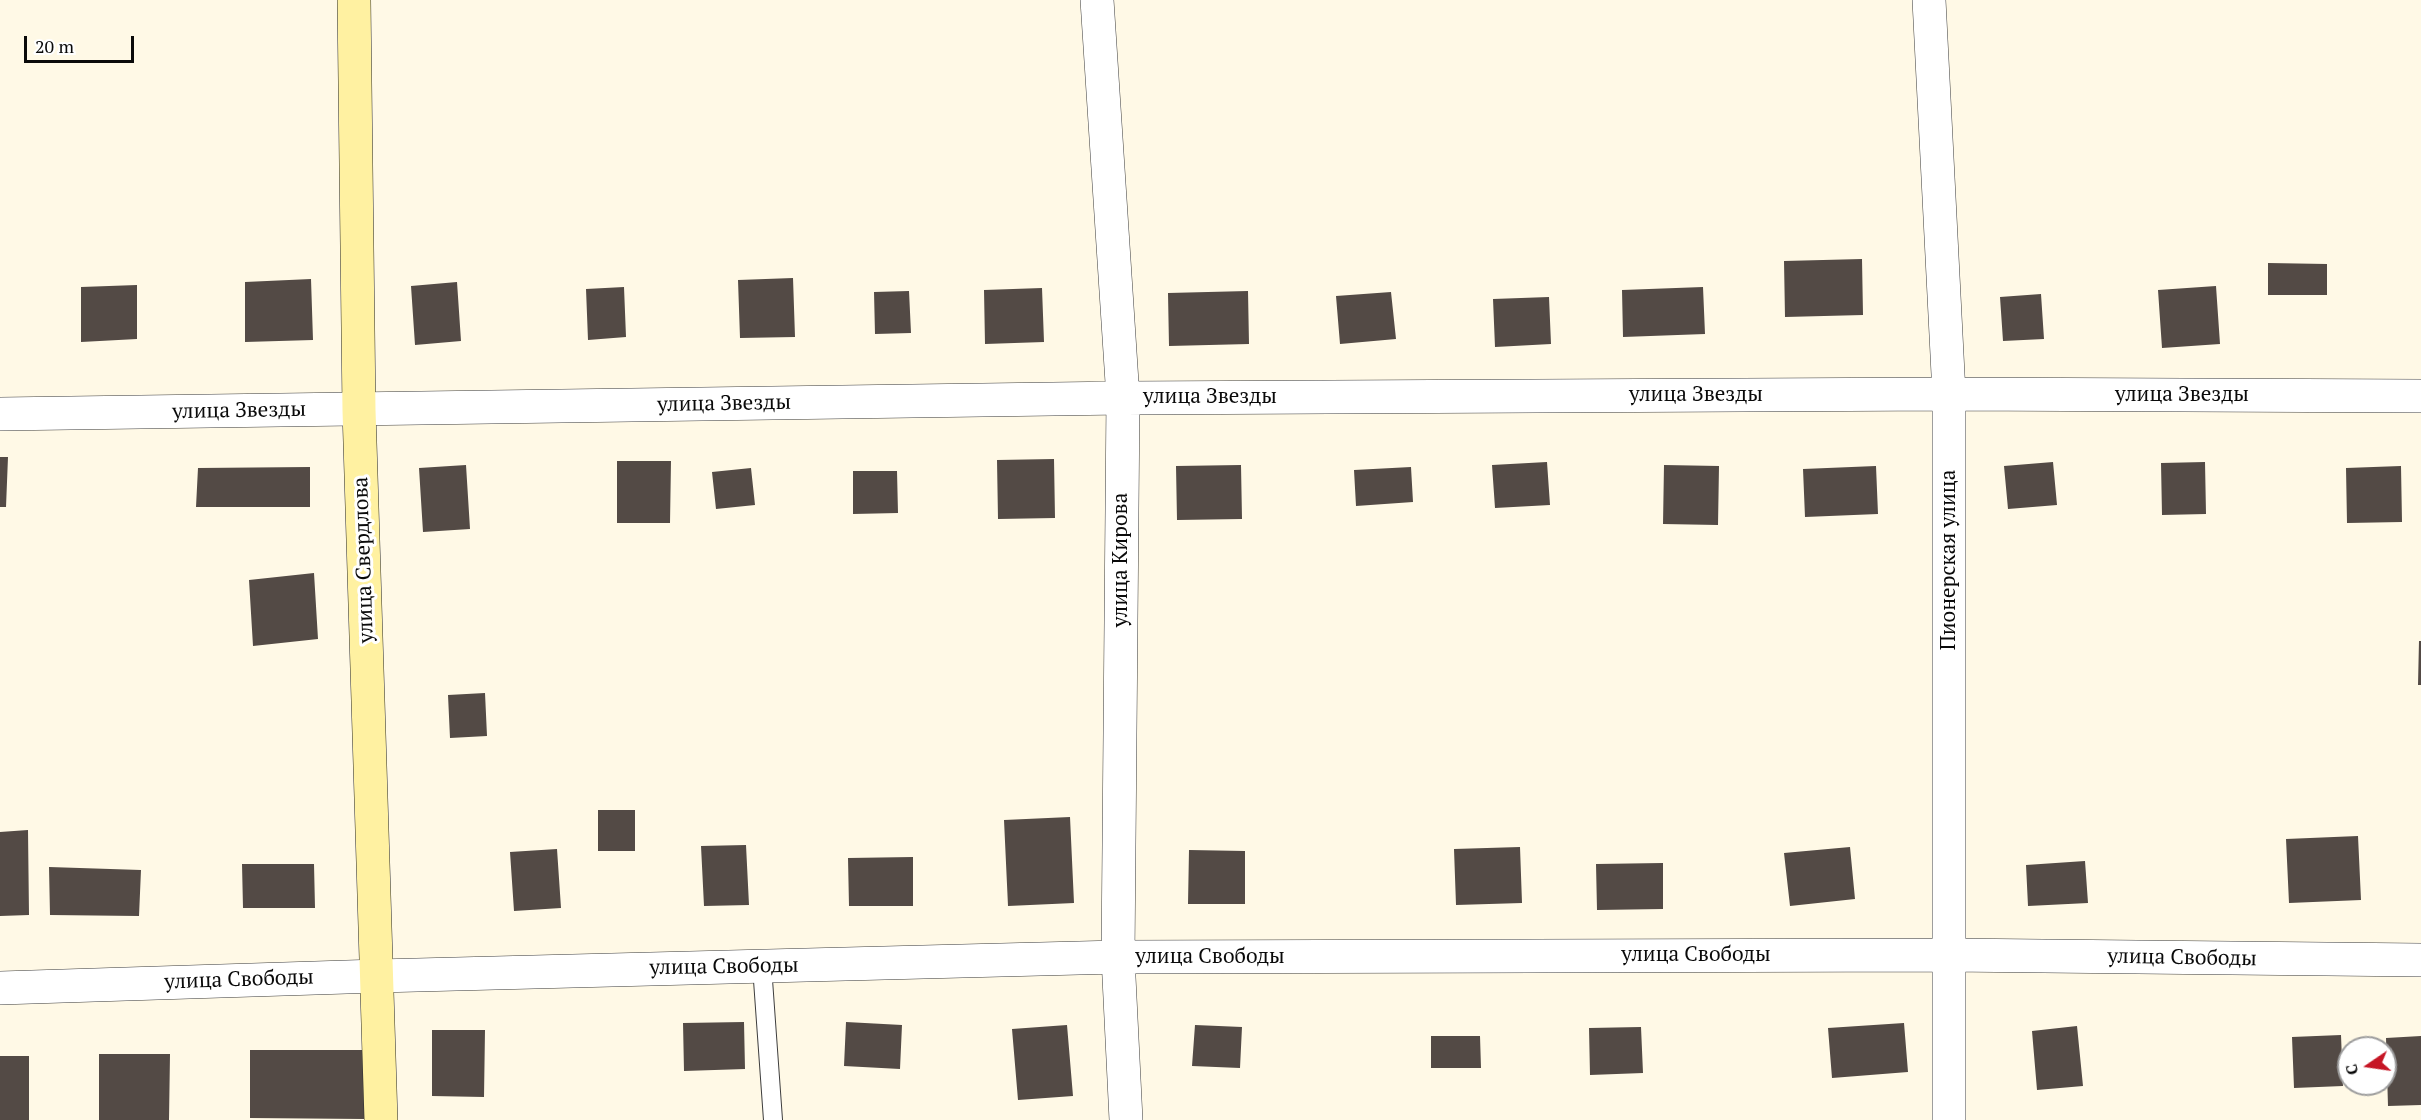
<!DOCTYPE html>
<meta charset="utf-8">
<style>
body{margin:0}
#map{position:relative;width:2421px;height:1120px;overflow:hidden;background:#fff9e6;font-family:"PT Serif",serif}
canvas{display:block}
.north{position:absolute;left:2337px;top:1036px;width:60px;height:60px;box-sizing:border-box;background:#fff;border:2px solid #9d9d9d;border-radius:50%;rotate:257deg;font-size:16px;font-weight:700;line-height:24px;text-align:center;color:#0a0a0a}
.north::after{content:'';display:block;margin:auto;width:21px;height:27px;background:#c61524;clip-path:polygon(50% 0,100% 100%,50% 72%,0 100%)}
.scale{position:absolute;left:24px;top:36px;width:110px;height:27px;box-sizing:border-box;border:3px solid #0a0a0a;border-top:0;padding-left:8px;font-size:18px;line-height:21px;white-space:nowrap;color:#0a0a0a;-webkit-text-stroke:4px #fff;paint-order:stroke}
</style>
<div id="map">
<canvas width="2421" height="1120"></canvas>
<div class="north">С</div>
<div class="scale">20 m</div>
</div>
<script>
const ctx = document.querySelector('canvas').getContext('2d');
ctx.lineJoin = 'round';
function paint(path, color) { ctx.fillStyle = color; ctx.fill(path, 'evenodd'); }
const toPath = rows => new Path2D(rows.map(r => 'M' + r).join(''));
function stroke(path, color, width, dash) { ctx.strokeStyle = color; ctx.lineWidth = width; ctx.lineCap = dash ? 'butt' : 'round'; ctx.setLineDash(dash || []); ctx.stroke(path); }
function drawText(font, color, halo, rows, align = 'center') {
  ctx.font = font + ' "PT Serif",serif'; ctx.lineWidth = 6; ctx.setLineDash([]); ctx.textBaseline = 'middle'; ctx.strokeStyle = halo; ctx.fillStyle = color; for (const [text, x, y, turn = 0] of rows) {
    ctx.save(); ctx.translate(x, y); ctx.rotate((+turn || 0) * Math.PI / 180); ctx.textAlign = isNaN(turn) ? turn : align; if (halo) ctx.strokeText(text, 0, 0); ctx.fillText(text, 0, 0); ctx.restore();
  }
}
paint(toPath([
 [1862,259,1863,315,1785,317,1784,261],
 [2268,263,2327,264,2327,295,2268,295],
 [793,278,795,337,740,338,738,280],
 [311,279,313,340,245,342,245,282],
 [457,282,461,341,415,345,411,286],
 [137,285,137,339,81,342,81,287],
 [2216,286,2220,344,2162,348,2158,290],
 [624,287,626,337,588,340,586,289],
 [1703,287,1705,334,1623,337,1622,290],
 [1042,288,1044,342,985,344,984,290],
 [909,291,911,333,875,334,874,292],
 [1248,291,1249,344,1169,346,1168,293],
 [1391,292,1396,339,1340,344,1336,296],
 [2041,294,2044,339,2003,341,2000,297],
 [1549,297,1551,344,1495,347,1493,299],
 [0,457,8,457,6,507,0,507],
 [1054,459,1055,518,998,519,997,460],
 [617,461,671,461,670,523,617,523],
 [1547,462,1550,505,1495,508,1492,465],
 [2053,462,2057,505,2008,509,2004,466],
 [2205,462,2206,514,2162,515,2161,463],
 [466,465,470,529,423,532,419,468],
 [1241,465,1242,519,1177,520,1176,466],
 [1664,465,1719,466,1718,525,1663,524],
 [1876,466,1878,514,1805,517,1803,469],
 [2401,466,2402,522,2347,523,2346,468],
 [310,467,310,507,196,507,198,468],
 [1411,467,1413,502,1356,506,1354,470],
 [751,468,755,505,716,509,712,472],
 [853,471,897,471,898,513,853,514],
 [314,573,318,639,253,646,249,580],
 [2419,641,2421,641,2421,685,2418,685],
 [485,693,487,736,450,738,448,695],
 [598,810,635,810,635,851,598,851],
 [1070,817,1074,903,1008,906,1004,820],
 [28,830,29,915,0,916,0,832],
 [2358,836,2361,900,2289,903,2286,839],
 [746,845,749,905,704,906,701,846],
 [1520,847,1522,903,1456,905,1454,849],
 [1850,847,1855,899,1790,906,1784,853],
 [557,849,561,908,514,911,510,852],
 [1189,850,1245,851,1245,904,1188,904],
 [913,857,913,906,849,906,848,858],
 [2085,861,2088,903,2028,906,2026,865],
 [1663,863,1663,909,1597,910,1596,864],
 [242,864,314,864,315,908,243,908],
 [49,867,141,870,139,916,50,915],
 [744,1022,745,1069,684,1071,683,1023],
 [846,1022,902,1025,900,1069,844,1066],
 [1904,1023,1908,1072,1832,1078,1828,1028],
 [1067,1025,1073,1096,1018,1100,1012,1029],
 [1195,1025,1242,1027,1240,1068,1192,1066],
 [2077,1026,2083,1086,2037,1090,2032,1031],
 [1641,1027,1643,1073,1590,1075,1589,1028],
 [432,1030,485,1030,484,1097,432,1096],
 [2341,1035,2343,1086,2294,1088,2292,1037],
 [1431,1036,1480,1036,1481,1068,1431,1068],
 [2421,1036,2421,1105,2388,1106,2386,1038],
 [250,1050,364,1050,364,1119,250,1118],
 [99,1054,170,1054,169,1120,99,1120],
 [0,1056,29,1056,29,1120,0,1120]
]), '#534a45');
const lane = toPath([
 [762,966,773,1120]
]);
const street = toPath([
 [1097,0,1123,398,1118,957,1126,1120],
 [1929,0,1949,394,1949,1120],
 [0,414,1123,398,1949,394,2421,396],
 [0,988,378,976,1118,957,1949,955,2421,960]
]);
const secondary = toPath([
 [354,0,359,410,381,1120]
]);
stroke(lane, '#3d3d3d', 20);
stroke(street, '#3d3d3d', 34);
stroke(secondary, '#2c2c2c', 34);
stroke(lane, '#fff', 18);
stroke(street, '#fff', 33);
stroke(secondary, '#fff1a1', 33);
drawText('21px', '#0a0a0a', '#fff', [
 ["улица Звезды",1696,395],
 ["улица Звезды",2182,395],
 ["улица Звезды",1210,397],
 ["улица Звезды",724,404,-1],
 ["улица Звезды",239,411,-1],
 ["улица Свердлова",364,560,-92],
 ["улица Кирова",1121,560,-90],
 ["Пионерская улица",1949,560,-90],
 ["улица Свободы",1696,955],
 ["улица Свободы",1210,957],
 ["улица Свободы",2182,958,1],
 ["улица Свободы",724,967,-1],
 ["улица Свободы",239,980,-2]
]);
</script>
